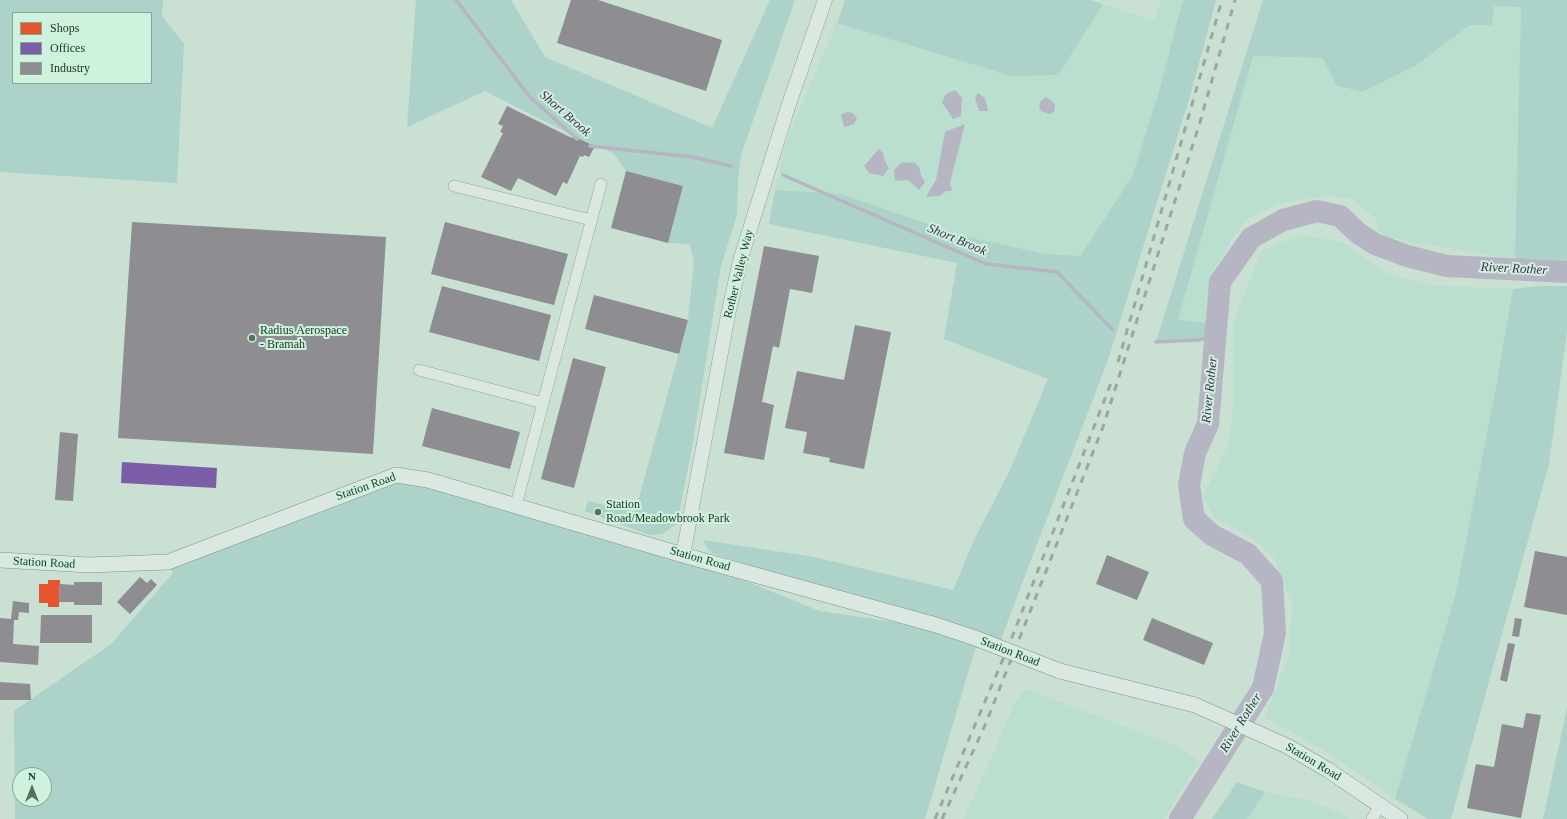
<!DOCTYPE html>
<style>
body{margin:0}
#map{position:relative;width:1567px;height:819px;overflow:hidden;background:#c9e0d3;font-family:"Times New Roman",serif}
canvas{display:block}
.legend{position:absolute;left:12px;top:12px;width:140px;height:72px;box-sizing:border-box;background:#cef2de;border:1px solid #87a592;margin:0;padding:5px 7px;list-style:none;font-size:12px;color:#1c3221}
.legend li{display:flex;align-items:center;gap:8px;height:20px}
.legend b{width:20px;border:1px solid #87a592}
.north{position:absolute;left:12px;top:767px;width:40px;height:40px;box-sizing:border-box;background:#cef2de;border:1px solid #87a592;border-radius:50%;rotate:0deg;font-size:11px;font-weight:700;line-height:16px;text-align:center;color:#1c3221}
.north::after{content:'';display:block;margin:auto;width:14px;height:18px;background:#596f5f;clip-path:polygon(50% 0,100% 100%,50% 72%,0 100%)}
</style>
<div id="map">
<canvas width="1567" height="819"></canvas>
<ul class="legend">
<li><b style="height:11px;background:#e4572e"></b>Shops</li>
<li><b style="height:11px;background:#7b5ea7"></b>Offices</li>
<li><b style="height:11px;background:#8d8d92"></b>Industry</li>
</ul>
<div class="north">N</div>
</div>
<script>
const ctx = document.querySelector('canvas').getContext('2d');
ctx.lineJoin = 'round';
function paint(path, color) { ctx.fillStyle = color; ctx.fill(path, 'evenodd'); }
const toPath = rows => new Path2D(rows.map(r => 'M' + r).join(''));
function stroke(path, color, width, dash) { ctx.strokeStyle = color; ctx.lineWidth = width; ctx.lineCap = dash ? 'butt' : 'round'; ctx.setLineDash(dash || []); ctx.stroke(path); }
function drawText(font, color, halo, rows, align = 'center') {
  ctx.font = font + ' "Times New Roman",serif'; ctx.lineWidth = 4; ctx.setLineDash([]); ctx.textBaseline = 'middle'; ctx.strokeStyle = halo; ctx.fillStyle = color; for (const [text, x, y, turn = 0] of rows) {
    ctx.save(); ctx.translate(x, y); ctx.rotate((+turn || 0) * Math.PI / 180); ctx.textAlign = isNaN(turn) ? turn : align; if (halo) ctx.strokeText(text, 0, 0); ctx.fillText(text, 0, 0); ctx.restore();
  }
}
paint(toPath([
 [1161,0,1183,0,1158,95,1132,178,1080,256,1046,254,963,236,841,194,775,190,787,139,837,23,1011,76,1057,75,1103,4,1154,21],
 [1493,6,1521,6,1515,259,1416,243,1381,235,1376,219,1352,199,1329,196,1280,203,1247,219,1230,242,1214,270,1206,298,1205,323,1178,320,1253,56,1323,58,1336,84,1418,64,1470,25,1492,25],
 [1300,235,1343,242,1386,273,1427,285,1513,289,1494,398,1455,596,1395,799,1334,756,1265,717,1289,654,1292,604,1274,558,1253,538,1215,518,1203,497,1229,443,1234,401,1233,322,1262,251],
 [1026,689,1181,748,1199,762,1164,819,964,819,1016,701],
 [1265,792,1306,800,1331,809,1349,819,1247,819]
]), '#badfce');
paint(toPath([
 [0,0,163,0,162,16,184,44,177,183,0,172],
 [13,13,151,13,151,83,13,83],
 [416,0,511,0,545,57,712,128,770,0,795,0,741,155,738,181,737,215,721,266,693,442,679,514,675,525,662,534,649,535,585,511,588,501,635,512,688,320,694,262,690,244,668,243,683,186,626,171,613,153,576,137,485,91,407,127],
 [845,0,1091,0,1103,4,1058,75,1011,76,837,23],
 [1183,0,1216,0,1191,93,1108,360,1029,565,1000,642,975,649,925,819,15,819,14,711,111,644,173,573,168,562,396,475,683,555,819,611,957,631,714,554,707,548,703,540,814,557,953,590,975,538,1010,470,1048,379,944,339,957,263,769,224,775,190,841,194,963,236,1046,254,1080,256,1132,177,1158,95],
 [20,775,44,775,44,799,20,799],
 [1263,0,1567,0,1567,263,1515,259,1521,7,1494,6,1492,25,1470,25,1418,64,1362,92,1336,85,1323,58,1253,56,1178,320,1205,323,1207,338,1156,342],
 [1540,286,1567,286,1567,331,1549,464,1451,819,1428,819,1395,799,1455,596,1494,398,1513,289],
 [1567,708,1567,819,1543,819],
 [1237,782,1265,792,1247,819,1212,819]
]), '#acd2c9');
paint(toPath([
 [955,90,962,98,961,116,953,119,942,102,946,94],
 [978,93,985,98,988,111,979,111,975,98],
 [1046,97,1052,101,1055,105,1054,112,1049,114,1041,111,1039,107,1041,101],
 [847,112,853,113,857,118,854,124,844,127,841,115],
 [965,124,950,183,952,191,946,191,939,196,926,197,936,180,945,132],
 [879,149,883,153,885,161,889,168,883,176,869,173,864,166],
 [902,162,915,163,919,167,921,175,925,182,919,190,908,180,895,181,894,170]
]), '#b6b5c3');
paint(toPath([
 [48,580,60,580,59,607,48,607,48,603,39,603,39,584,48,584]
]), '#e4572e');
paint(toPath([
 [122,462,217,468,216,488,121,483]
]), '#7b5ea7');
paint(toPath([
 [571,0,598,0,722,40,706,91,557,43],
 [507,106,572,138,573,136,595,146,589,157,584,155,583,157,580,156,567,184,563,182,556,196,518,178,511,191,481,177,503,133,500,132,503,126,498,124],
 [626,171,683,186,668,243,611,228],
 [132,222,386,237,373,454,118,438],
 [445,222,568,254,554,305,431,274],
 [764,246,819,256,812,293,790,289,779,348,773,346,762,402,774,405,764,460,724,453],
 [442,286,551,315,539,361,429,332],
 [594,295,688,320,679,354,585,329],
 [855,325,891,332,864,469,829,462,830,458,803,453,807,432,785,428,797,371,844,380],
 [573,358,606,367,574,488,541,479],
 [432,408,520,432,510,469,422,446],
 [60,432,78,434,73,501,55,500],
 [1535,551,1567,557,1567,615,1524,607],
 [1107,555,1149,572,1137,600,1096,584],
 [140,577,147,583,151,579,157,585,130,614,117,602],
 [74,582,102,582,102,605,74,605,74,602,59,602,60,584,74,585],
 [13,601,29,603,29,613,19,612,18,620,14,620,13,644,39,646,38,665,0,662,0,618,11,619],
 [41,615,92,615,92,643,40,643],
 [1152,618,1213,643,1204,665,1143,640],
 [1515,618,1522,619,1519,637,1512,636],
 [1508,643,1515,644,1507,682,1500,680],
 [0,682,30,684,31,700,0,700],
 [1526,713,1541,715,1521,818,1467,808,1476,764,1494,767,1502,724,1523,728]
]), '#8d8d92');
stroke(toPath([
 [456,0,529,96,577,139],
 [590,146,693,157,731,166],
 [783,175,986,264,1057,272,1112,329],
 [1156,342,1198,340,1215,337]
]), '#b6b5c3', 3.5);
stroke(toPath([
 [1180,819,1263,688,1275,633,1272,581,1248,554,1212,535,1194,519,1189,485,1195,453,1208,424,1220,282,1251,238,1283,220,1317,211,1340,216,1358,233,1375,244,1407,256,1447,266,1567,272]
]), '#b6b5c3', 22);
const minor = toPath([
 [454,186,591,220],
 [419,370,543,403],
 [516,505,601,184],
 [1372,819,1380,806]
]);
const tertiary = toPath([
 [683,555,728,315,740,261,788,107,825,0]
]);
const secondary = toPath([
 [0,560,89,565,168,562,396,475,428,480,683,555,936,625,975,638],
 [1060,671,1195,705,1287,746,1328,770,1400,819]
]);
stroke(minor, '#93a599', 12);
stroke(tertiary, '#93a599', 15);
stroke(secondary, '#839489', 16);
stroke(minor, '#dae8e1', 11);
stroke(tertiary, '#dae8e1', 14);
stroke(secondary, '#dae8e1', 15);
stroke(toPath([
 [1118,362,1222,0],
 [935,819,1009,645,1111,383],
 [942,819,986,723,1103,427,1200,122,1235,0]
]), '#9ba8a0', 3, [7, 7]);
const secondaryBridge = toPath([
 [975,638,1060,671]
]);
stroke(secondaryBridge, '#839489', 16, []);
stroke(secondaryBridge, '#dae8e1', 15);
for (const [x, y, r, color] of [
 [252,338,4,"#596f5f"],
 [598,512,4,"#596f5f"]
]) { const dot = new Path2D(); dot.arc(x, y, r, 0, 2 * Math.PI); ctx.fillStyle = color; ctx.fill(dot); stroke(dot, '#cef2de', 1.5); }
drawText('12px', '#1c3221', '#cef2de', [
 ["Rother Valley Way",739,274,-76],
 ["Station Road",366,487,-19],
 ["Station Road",700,559,16],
 ["Station Road",44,563,3],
 ["Station Road",1010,652,21],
 ["Station Road",1313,762,31]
]);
drawText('12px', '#1c3221', '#cef2de', [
 ["Radius Aerospace",260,331],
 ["- Bramah",260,345],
 ["Station",606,505],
 ["Road/Meadowbrook Park",606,519]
], 'left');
drawText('italic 13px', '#452c50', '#cef2de', [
 ["Short Brook",565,114,41],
 ["Short Brook",957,240,23],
 ["River Rother",1514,269,3],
 ["River Rother",1210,390,-84],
 ["River Rother",1241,723,-58]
]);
</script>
